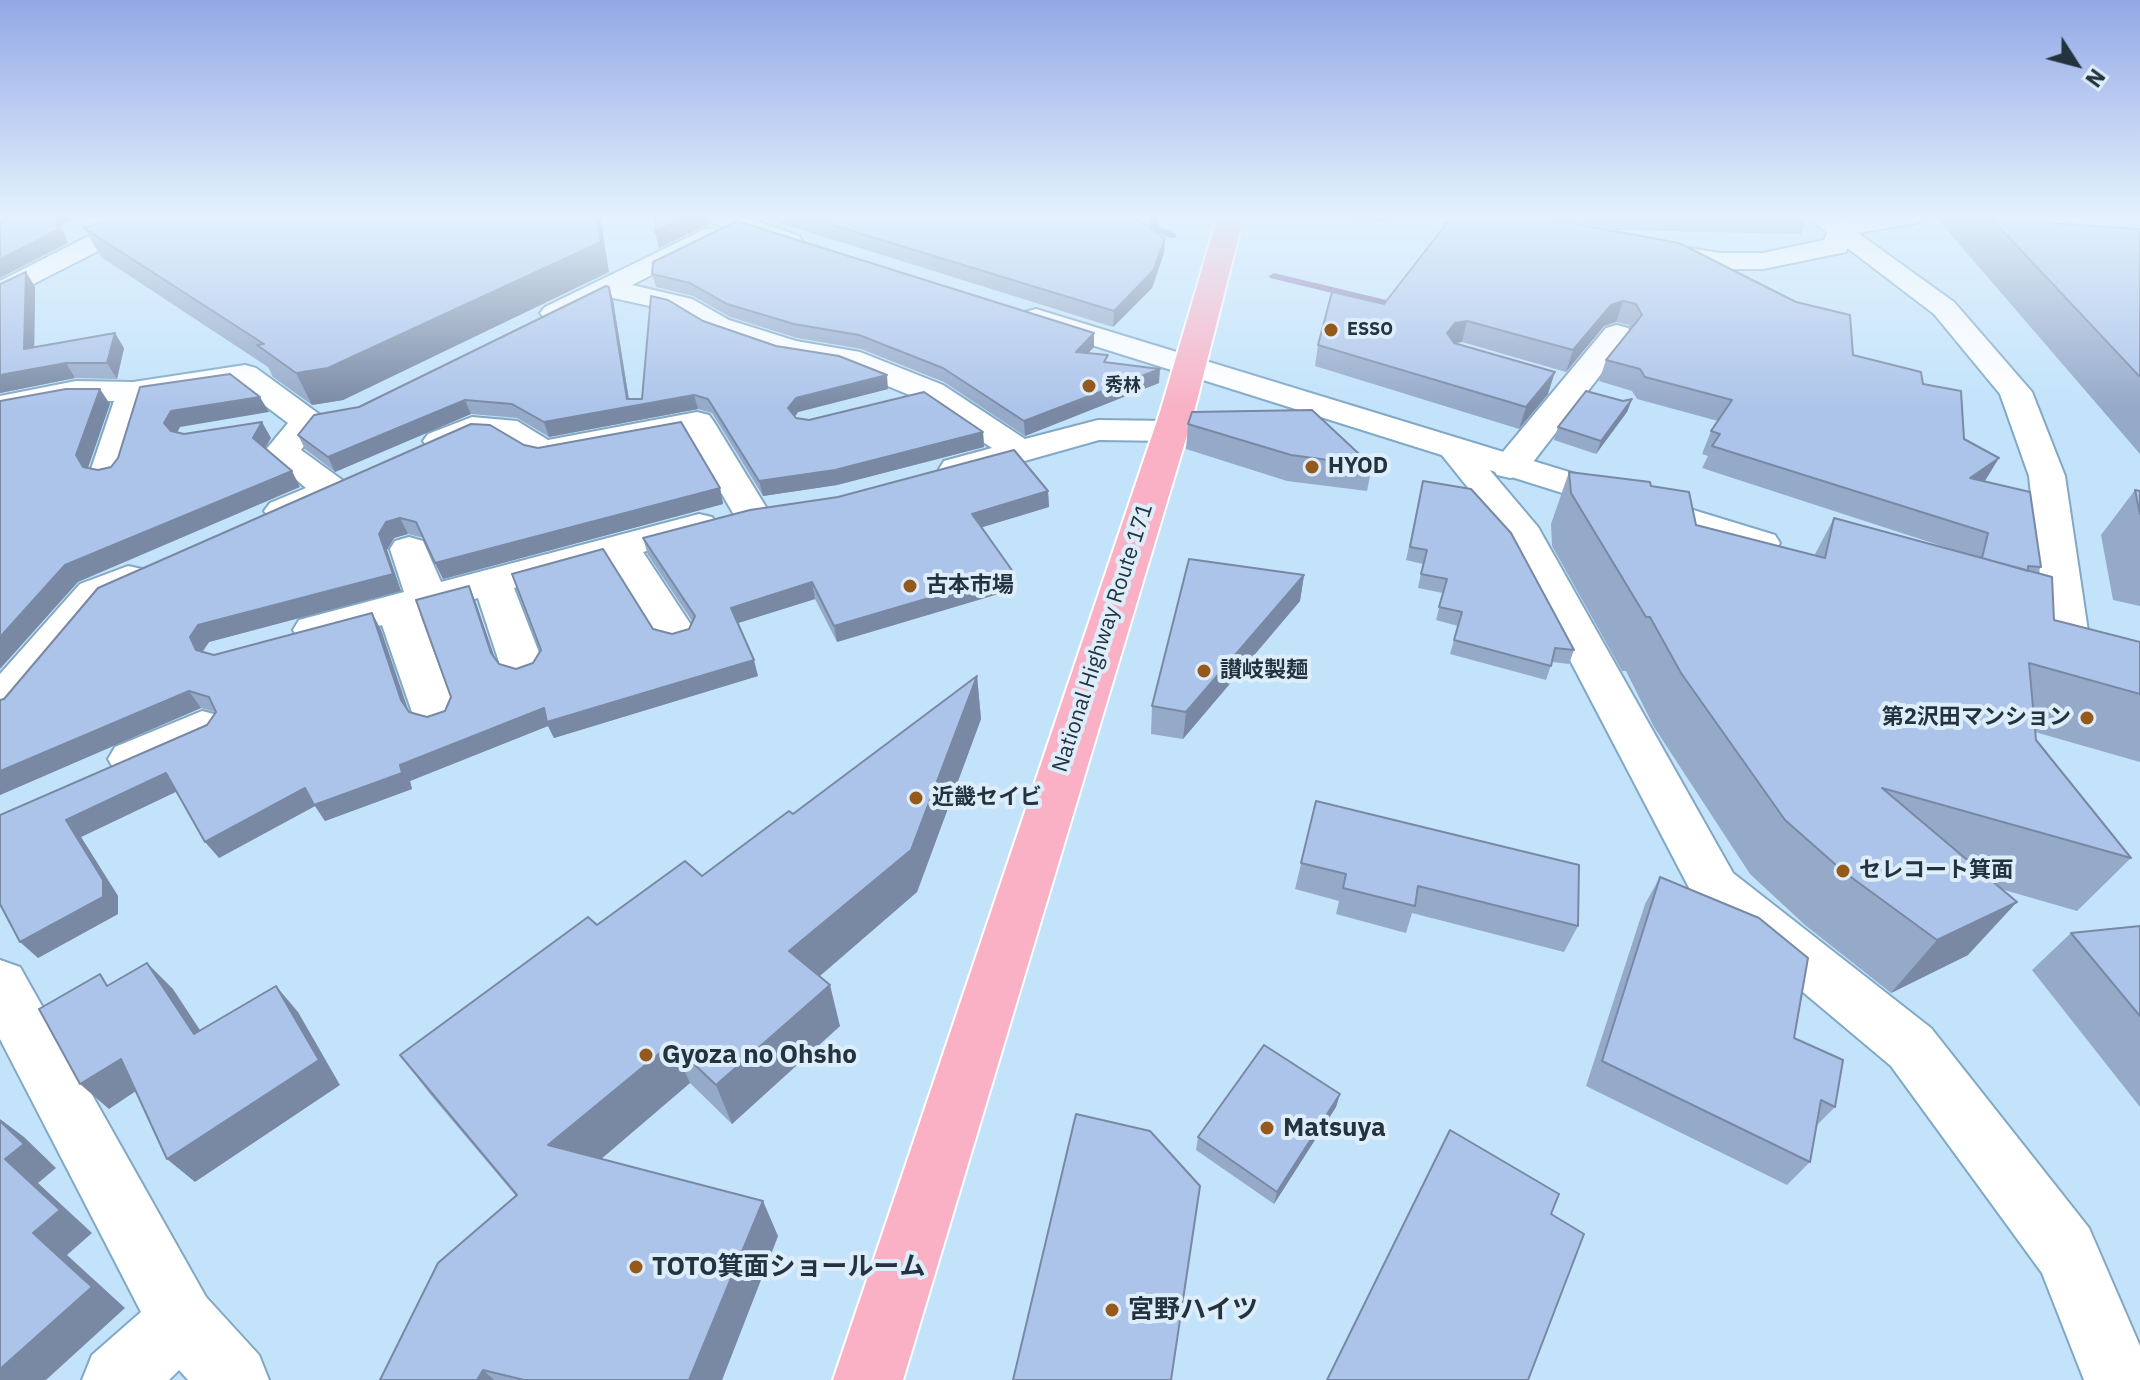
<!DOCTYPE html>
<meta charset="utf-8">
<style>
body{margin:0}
#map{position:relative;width:2140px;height:1380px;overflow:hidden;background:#c3e3fb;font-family:"IBM Plex Sans",sans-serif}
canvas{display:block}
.north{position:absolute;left:2036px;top:24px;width:80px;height:80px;-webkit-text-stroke:6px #ddedfa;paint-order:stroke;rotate:126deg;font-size:22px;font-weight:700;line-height:32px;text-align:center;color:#24333f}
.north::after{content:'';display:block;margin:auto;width:28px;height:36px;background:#24333f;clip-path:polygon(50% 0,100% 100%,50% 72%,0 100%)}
</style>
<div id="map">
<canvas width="2140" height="1380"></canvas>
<div class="north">N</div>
</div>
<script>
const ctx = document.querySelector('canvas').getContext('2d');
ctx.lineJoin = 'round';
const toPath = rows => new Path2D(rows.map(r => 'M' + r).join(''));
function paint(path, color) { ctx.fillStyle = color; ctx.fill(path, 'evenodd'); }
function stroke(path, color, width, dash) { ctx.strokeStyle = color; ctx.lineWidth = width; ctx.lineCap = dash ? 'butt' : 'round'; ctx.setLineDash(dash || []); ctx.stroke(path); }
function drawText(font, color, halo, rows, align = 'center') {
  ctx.font = font + ' "IBM Plex Sans","Noto Sans JP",sans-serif'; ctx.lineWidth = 8; ctx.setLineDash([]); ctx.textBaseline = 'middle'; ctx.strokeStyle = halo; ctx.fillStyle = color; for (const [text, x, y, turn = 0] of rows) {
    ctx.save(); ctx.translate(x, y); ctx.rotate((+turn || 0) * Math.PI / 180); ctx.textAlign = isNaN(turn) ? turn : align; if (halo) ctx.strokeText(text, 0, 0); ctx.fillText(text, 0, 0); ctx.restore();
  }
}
paint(toPath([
 [1148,215,1158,215,1159,226,1176,234,1176,238,1170,238,1151,229,1148,215],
 [1274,273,1407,305,1408,307,1403,310,1270,278,1269,276,1274,273]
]), '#8a79b2');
const street = toPath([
 [130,215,163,215,159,220,0,301,0,281,130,215],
 [1840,222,1849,224,1853,230,1846,252,1763,269,1720,269,1651,258,1641,256,1637,250,1641,244,1651,242,1720,253,1763,253,1824,240,1831,224,1840,222],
 [707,228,716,230,720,236,716,242,632,285,692,299,729,320,796,341,860,352,943,385,1025,439,1098,420,1170,421,1182,424,1187,431,1182,438,1170,441,1099,440,957,480,944,477,939,469,944,461,992,448,919,399,842,367,780,357,707,332,672,311,609,297,555,322,545,319,540,313,545,307,707,228],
 [1617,325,1628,328,1632,334,1523,475,1510,478,1497,475,1492,467,1497,459,1606,328,1617,325],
 [245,365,256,368,319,414,324,421,301,450,345,482,350,490,345,498,296,519,283,522,270,519,264,511,270,503,306,488,264,452,288,423,239,386,147,400,126,472,121,480,108,483,95,480,90,472,114,401,76,401,0,416,0,396,76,381,133,382,245,365],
 [697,412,709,415,714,422,769,512,763,520,750,523,737,520,687,434,543,461,531,458,497,438,477,437,440,451,428,448,423,441,428,434,472,417,517,421,548,440,697,412],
 [1454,439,1466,442,1538,527,1733,873,1931,1028,2089,1228,2140,1346,2140,1380,2084,1380,2042,1273,1891,1066,1697,903,1502,530,1437,449,1442,442,1454,439],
 [699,514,712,517,718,525,712,533,643,552,697,634,691,644,676,648,661,644,610,562,514,588,545,668,538,678,523,683,508,678,501,668,478,598,420,614,457,715,451,726,435,731,419,726,413,715,382,625,314,644,299,640,293,630,299,620,404,592,390,549,395,541,409,537,423,541,441,582,699,514],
 [128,566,142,569,148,578,142,587,108,602,16,714,0,719,0,674,80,584,128,566],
 [202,711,218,715,225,727,218,739,147,771,131,776,115,771,108,759,115,747,202,711],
 [0,960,20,967,206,1297,259,1355,269,1380,188,1380,179,1370,169,1380,82,1380,92,1355,141,1312,0,1039,0,960]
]);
const secondary = toPath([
 [702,215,740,215,799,236,803,242,799,248,790,250,781,248,706,220,702,215],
 [1804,215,1834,215,1842,221,1860,215,1929,215,1916,223,1858,233,1954,302,2032,392,2065,476,2088,631,2082,641,2067,645,2052,641,2046,631,2029,476,2000,394,1934,314,1804,215],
 [1036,309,1775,535,1780,543,1775,551,1761,555,1747,551,1025,324,1021,318,1025,312,1036,309]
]);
const highway = toPath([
 [1218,215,1244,215,1194,412,903,1380,833,1380,1160,412,1218,215]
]);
stroke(street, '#81a8c5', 4);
stroke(secondary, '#81a8c5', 4);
stroke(highway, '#fff', 4);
paint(street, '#fff');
paint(secondary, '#fff');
paint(highway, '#fab1c5');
paint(toPath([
 [754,215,1131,215,1165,238,1164,253,1152,288,1113,327],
 [1291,215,1399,215,1382,222],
 [1453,215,1853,355,1923,384,1964,439,1984,481,2041,567,2037,573,2054,620,2140,642,2140,762,2035,732,2036,740,2131,858,2077,911,2001,889,1968,955,1891,993,1805,925,1750,874,1654,727,1626,671,1622,671,1552,546,1551,524,1569,472,1651,486,1696,525,1814,556,1834,518,1963,553,1702,468,1708,456,1702,454,1711,431,1718,421,1637,399,1632,391,1599,381,1606,360,1631,329,1629,325,1616,322,1604,326,1566,372,1462,342,1456,343,1548,394,1519,429,1315,366,1318,345,1384,304],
 [1537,215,1808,215,1801,234,1617,230],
 [1934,215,2044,215,2049,223,2140,229,2140,454],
 [84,228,609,272,343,400,312,405,273,377,268,367,101,257],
 [26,272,35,287,34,347,124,348,117,379,75,378,0,393],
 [652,274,1094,333,1094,347,1088,353,1107,363,1159,383,1025,436,944,382,861,349,797,338,730,317,693,296,656,287],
 [613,300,629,399,642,399,703,321,888,389,798,412,795,417,796,418,809,420,983,432,984,447,837,485,763,496,712,413,698,409,549,437,517,418,471,414,335,472,305,449,298,435,359,407],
 [1632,399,1627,412,1596,454,1554,440,1558,427,1623,401],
 [1188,424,1372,466,1367,491,1287,481,1186,449],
 [524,445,720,488,723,504,443,579,424,538,408,534,394,538,387,550,401,591,209,642,203,652,214,655,372,613,381,630,409,712,427,717,445,711,451,697,476,603,494,658,499,664,516,669,653,629,672,634,689,629,692,621,648,555,643,538,1048,491,1049,507,982,527,1014,573,1015,589,837,642,815,599,738,623,758,676,554,738,548,726,410,781,412,789,325,821,315,806,219,858,177,791,81,837,118,896,118,914,38,958,0,904,207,725,215,712,201,708,0,795,0,700],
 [1423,481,1574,650,1569,664,1552,662,1546,680,1450,654,1458,626,1436,620,1443,593,1418,588,1423,564,1406,560],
 [2135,490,2140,491,2140,606,2113,600,2101,535],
 [1304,575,1300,601,1183,739,1151,734,1152,706],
 [977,676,981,719,917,892,819,977,840,1026,732,1124,690,1083,601,1159,778,1236,722,1380,380,1380,516,1196,430,1094,400,1055,597,925,702,876,793,814],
 [1316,801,1578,926,1564,952,1412,913,1406,933,1336,914,1339,901,1295,889],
 [1660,877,1794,1038,1835,1107,1816,1126,1810,1162,1787,1185,1586,1086,1645,904],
 [2140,926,2140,1107,2032,970,2071,933],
 [1340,1094,1336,1107,1274,1204,1196,1150,1198,1137]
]), '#95a9c9');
paint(toPath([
 [54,215,82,215,61,225,68,243,0,278,0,259],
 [596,215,600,215,609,272,343,400,312,405,296,373],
 [691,215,707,215,709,224,659,248,655,232],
 [1384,215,1399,215,1382,222],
 [1165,238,1164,253,1152,288,1113,327,1114,311],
 [26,272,35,287,34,364,24,349],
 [609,287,613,300,630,407,694,395,698,409,549,437,544,422,627,399],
 [1623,301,1616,322,1604,326,1566,372,1573,350,1611,305],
 [1467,321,1462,342,1449,344,1447,333,1455,323],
 [115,333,124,348,117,379,107,363],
 [1094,333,1094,347,1076,366,1076,352],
 [66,363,75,378,0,393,0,375],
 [1160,369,1159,383,1025,436,1024,421],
 [1555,372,1548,394,1519,429,1526,407],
 [887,375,888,389,798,412,791,422,788,408,796,398],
 [100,389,110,404,87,471,94,483,76,455],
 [260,397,269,412,180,427,174,439,164,423,171,411],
 [1632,399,1627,412,1596,454,1601,441],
 [465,400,471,414,335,472,328,457],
 [262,422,271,438,262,454,253,438],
 [983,432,984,447,837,485,763,496,759,481],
 [1999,458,1985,481,1956,501,1970,478],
 [292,471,300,487,78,582,0,669,0,637,65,565],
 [720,488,723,504,443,579,435,563],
 [1048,491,1049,507,973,530,972,514],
 [400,518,408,534,394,538,387,550,401,591,209,642,201,653,196,650,190,637,198,625,379,534,386,522],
 [1014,573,1015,589,837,642,834,626],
 [1304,575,1300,601,1183,739,1186,712],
 [812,582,815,599,735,624,731,608],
 [469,586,476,603,499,670,491,653],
 [372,613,381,630,410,716,401,700],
 [754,660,758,676,554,738,548,726,410,781,412,789,325,821,315,806,219,858,205,842,305,788,400,765,544,708],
 [977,676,981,719,917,892,801,992,789,951],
 [189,691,201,708,0,795,0,771],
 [166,773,180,790,81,837,118,896,118,914,38,958,20,942,66,820],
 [2017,902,1968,955,1891,993,1937,940],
 [147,963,173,989,219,1059,194,1034],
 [830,985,840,1026,732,1124,716,1085],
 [276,986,298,1012,340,1085,195,1182,167,1159],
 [672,1043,690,1083,573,1183,548,1145],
 [121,1059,148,1083,109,1109,80,1084],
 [1340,1094,1336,1107,1274,1204,1277,1192],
 [0,1119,24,1137,56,1168,38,1183,92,1233,67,1255,125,1308,46,1380,0,1380,0,1369,33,1233,5,1159],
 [763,1201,778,1236,722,1380,689,1380],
 [483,1370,494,1380,477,1380]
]), '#7989a4');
const building = toPath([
 [16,215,54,215,59,229,0,259,0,221,16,215],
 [125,215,596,215,601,242,328,368,296,373,257,345,264,344,84,228,125,215],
 [656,215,691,215,655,232,656,215],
 [800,215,1131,215,1165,238,1153,271,1114,311,800,215],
 [1453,215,1527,215,1679,243,1796,302,1850,315,1853,355,1921,372,1923,384,1961,391,1964,439,1999,458,1970,478,2030,492,2041,567,2028,566,2028,571,1982,558,1988,533,1712,446,1720,434,1711,431,1732,400,1645,377,1640,369,1606,360,1642,315,1636,304,1623,301,1611,305,1573,350,1467,321,1455,323,1447,333,1454,343,1555,372,1526,407,1318,345,1332,292,1384,304,1453,215],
 [1716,215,1808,215,1808,217,1716,215],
 [1988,215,2044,215,2049,223,2140,229,2140,377,1988,215],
 [737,221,1094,333,1076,352,1108,355,1104,362,1160,369,1024,421,943,368,859,335,794,324,727,304,690,283,652,274,653,262,737,221],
 [26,272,24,349,115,333,107,363,66,363,0,375,0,284,26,272],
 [606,286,609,287,627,399,642,399,651,296,668,300,703,321,776,346,839,356,887,375,796,398,788,408,796,418,809,420,924,392,983,432,835,470,759,481,708,399,694,395,544,422,512,404,465,400,328,457,298,435,314,415,359,407,606,286],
 [230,374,260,397,171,411,164,423,171,431,184,434,262,422,253,438,292,471,65,565,0,637,0,401,66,389,100,389,76,455,83,467,98,470,111,467,118,458,140,387,230,374],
 [1586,391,1623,401,1632,399,1601,441,1558,427,1586,391],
 [1312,410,1372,466,1291,455,1188,424,1192,412,1312,410],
 [681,422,720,488,435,563,416,522,400,518,386,522,379,534,393,574,198,625,190,637,196,650,214,655,372,613,401,700,409,712,427,717,445,711,451,697,416,600,469,586,491,653,499,664,516,669,533,663,541,650,512,574,603,549,653,629,672,634,689,629,695,616,643,538,750,510,838,497,1014,450,1048,491,972,514,1014,573,834,626,812,582,731,608,754,660,547,722,544,708,400,765,402,773,314,805,305,788,205,842,166,773,66,820,103,880,103,897,20,942,0,904,0,815,207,725,216,712,209,697,189,691,0,771,0,700,4,699,98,588,471,424,490,425,524,445,538,448,681,422],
 [1569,472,1650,482,1651,486,1689,492,1696,525,1825,558,1834,518,2052,577,2054,620,2140,642,2140,694,2029,663,2036,740,2131,858,1882,788,2017,902,1937,940,1844,872,1785,820,1681,673,1650,617,1646,617,1571,493,1569,472],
 [1423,481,1471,489,1511,533,1574,650,1555,648,1551,666,1454,640,1462,612,1439,607,1447,579,1421,574,1427,550,1410,547,1423,481],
 [2135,490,2140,491,2140,514,2135,490],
 [1189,559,1304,575,1186,712,1152,706,1189,559],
 [977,676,911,850,789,951,830,985,716,1085,672,1043,548,1145,763,1201,689,1380,524,1380,483,1370,477,1380,380,1380,438,1263,517,1195,400,1055,588,917,597,925,685,861,702,876,789,811,793,814,977,676],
 [1316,801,1579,865,1578,926,1418,886,1415,906,1343,888,1346,874,1301,863,1316,801],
 [1660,877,1759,918,1808,958,1794,1038,1843,1060,1835,1107,1821,1100,1810,1162,1602,1061,1660,877],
 [2140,926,2140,1016,2071,933,2140,926],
 [147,963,194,1034,276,986,319,1060,167,1159,121,1059,80,1084,39,1009,100,974,107,986,147,963],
 [1264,1045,1340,1094,1277,1192,1198,1137,1264,1045],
 [1076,1114,1150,1131,1200,1186,1171,1380,1013,1380,1076,1114],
 [0,1121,24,1144,5,1159,60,1210,33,1233,92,1287,0,1369,0,1121],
 [1450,1130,1559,1194,1551,1214,1584,1234,1528,1380,1327,1380,1450,1130]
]);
paint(building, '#adc4ea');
stroke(building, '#7989a4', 2);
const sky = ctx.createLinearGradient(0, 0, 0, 408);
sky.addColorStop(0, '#93a8e6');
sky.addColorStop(0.53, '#e4f2fd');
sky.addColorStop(1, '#e4f2fd00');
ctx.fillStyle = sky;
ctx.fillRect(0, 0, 2140, 408);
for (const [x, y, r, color] of [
 [1331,330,8,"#95591b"],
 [1089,386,8,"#95591b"],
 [1312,467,8,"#95591b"],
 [910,586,8,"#95591b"],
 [1204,671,8,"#95591b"],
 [2087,718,8,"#95591b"],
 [916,798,8,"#95591b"],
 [1843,871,8,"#95591b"],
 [646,1055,8,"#95591b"],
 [1267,1128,8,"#95591b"],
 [636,1267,8,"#95591b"],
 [1112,1310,8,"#95591b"]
]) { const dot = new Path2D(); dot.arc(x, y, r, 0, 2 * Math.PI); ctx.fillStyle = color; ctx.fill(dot); stroke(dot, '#ddedfa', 3); }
drawText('bold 18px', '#24333f', '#ddedfa', [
 ["ESSO",1347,330],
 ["秀林",1105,386]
], 'left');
drawText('bold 22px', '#24333f', '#ddedfa', [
 ["HYOD",1328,467],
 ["古本市場",926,586],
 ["讃岐製麺",1220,671],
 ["第2沢田マンション",2071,718,"right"],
 ["近畿セイビ",932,798],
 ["セレコート箕面",1859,871]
], 'left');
drawText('22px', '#24333f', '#ddedfa', [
 ["National Highway Route 171",1103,638,-72]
]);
drawText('bold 26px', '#24333f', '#ddedfa', [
 ["Gyoza no Ohsho",662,1055],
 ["Matsuya",1283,1128],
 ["TOTO箕面ショールーム",652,1267],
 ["宮野ハイツ",1128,1310]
], 'left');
</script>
